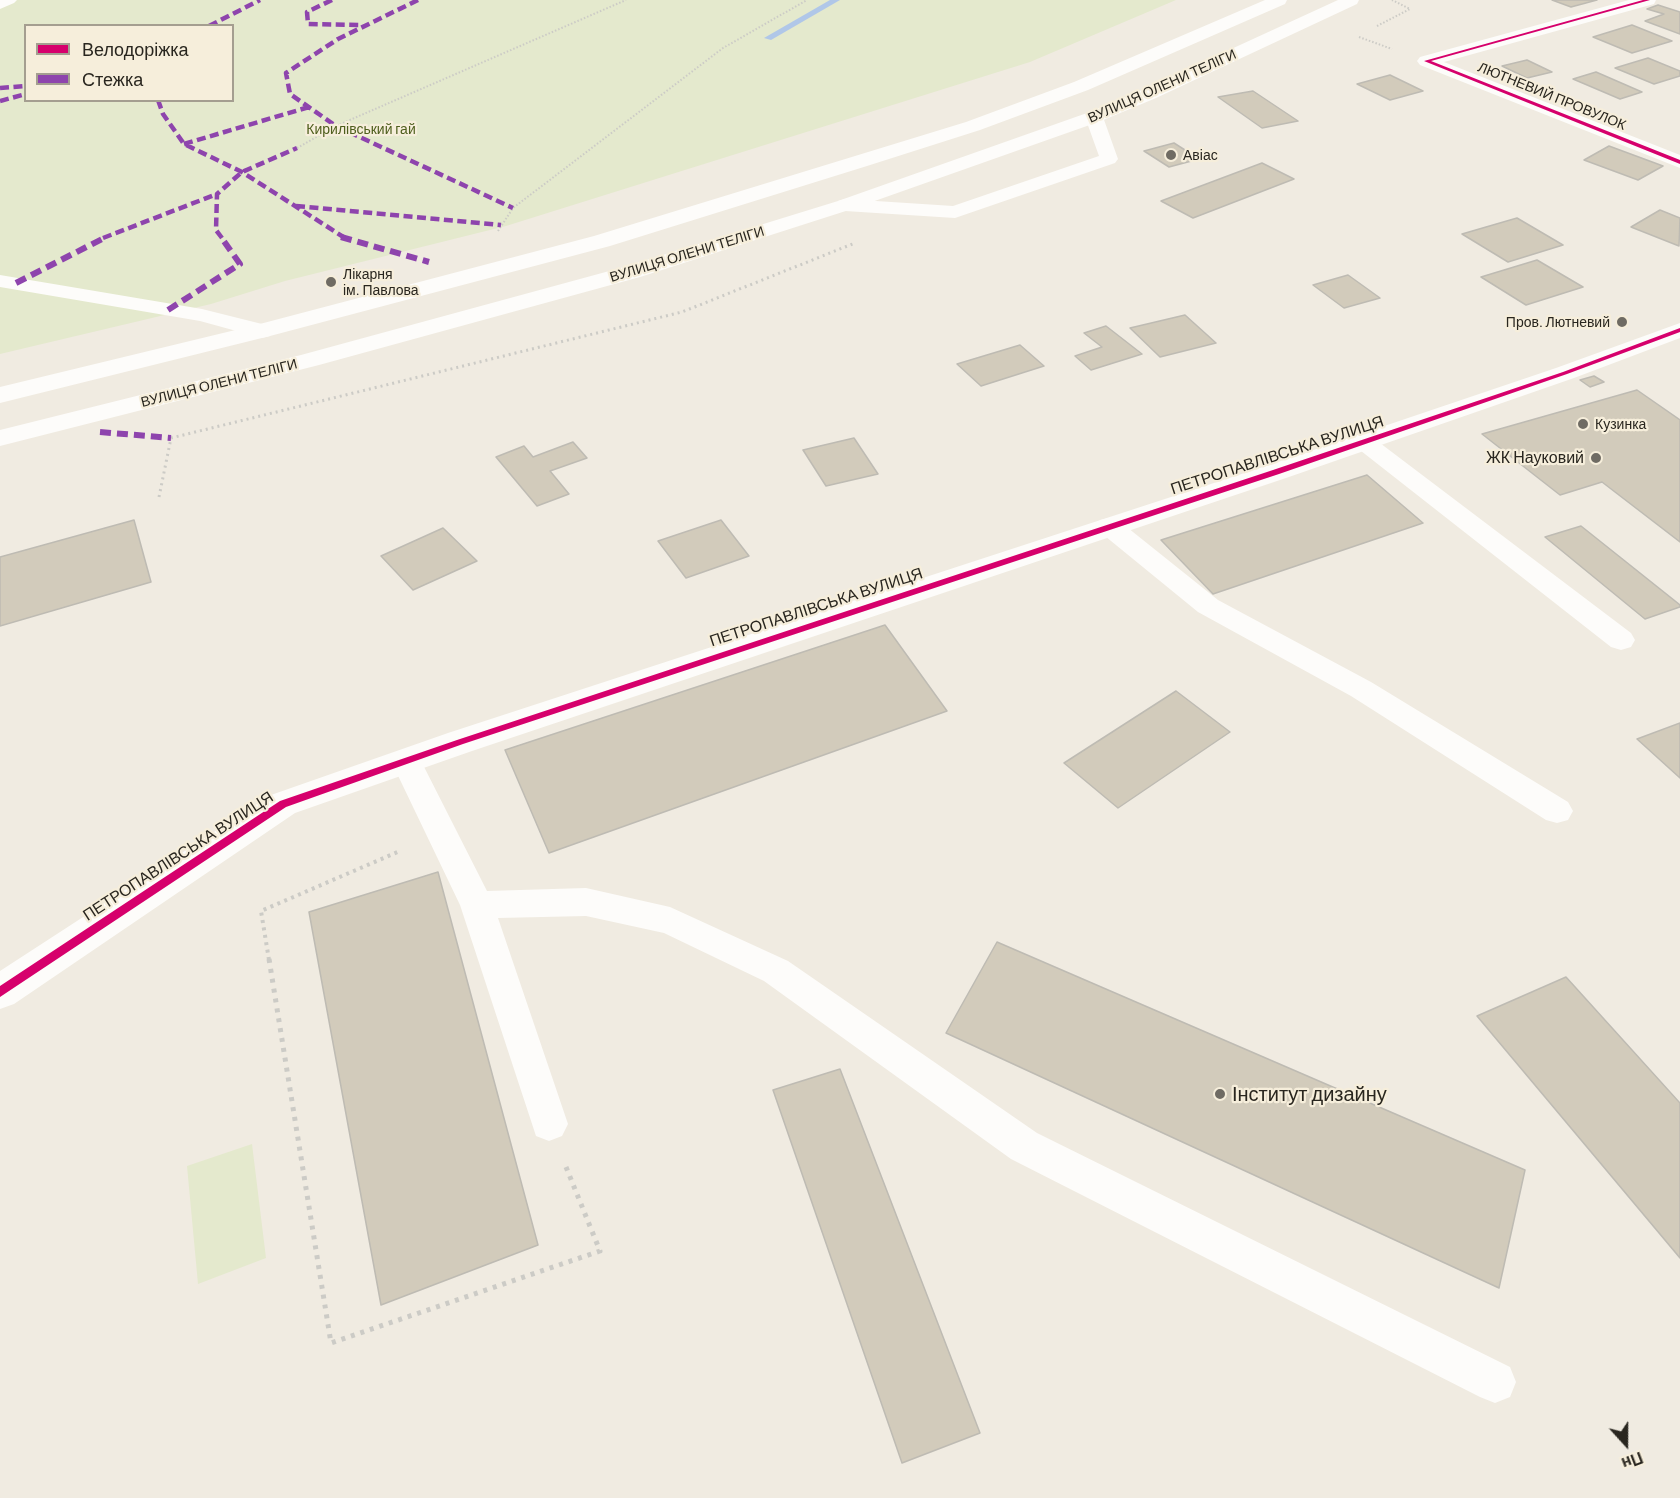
<!DOCTYPE html>
<meta charset="utf-8">
<style>
body{margin:0}
#map{position:relative;width:1680px;height:1498px;overflow:hidden;background:#f0ebe1;font-family:Barlow,sans-serif}
canvas{display:block}
.legend{position:absolute;left:24px;top:24px;width:210px;height:78px;box-sizing:border-box;background:#f6eedb;border:2px solid #a49e90;margin:0;padding:8px 10px;list-style:none;font-size:18px;color:#29261f}
.legend li{display:flex;align-items:center;gap:12px;height:30px}
.legend b{width:30px;border:2px solid #a49e90}
.north{position:absolute;left:1596px;top:1414px;width:60px;height:60px;-webkit-text-stroke:4px #f6eedb;paint-order:stroke;rotate:159deg;font-size:16px;font-weight:700;line-height:24px;text-align:center;color:#29261f}
.north::after{content:'';display:block;margin:auto;width:21px;height:27px;background:#29261f;clip-path:polygon(50% 0,100% 100%,50% 72%,0 100%)}
</style>
<div id="map">
<canvas width="1680" height="1498"></canvas>
<ul class="legend">
<li><b style="height:8px;background:#d6006c"></b>Велодоріжка</li>
<li><b style="height:8px;background:#8e44ad"></b>Стежка</li>
</ul>
<div class="north">Пн</div>
</div>
<script>
const ctx = document.querySelector('canvas').getContext('2d');
ctx.lineJoin = 'round';
function paint(path, color) { ctx.fillStyle = color; ctx.fill(path, 'evenodd'); }
const toPath = rows => new Path2D(rows.map(r => 'M' + r).join(''));
function stroke(path, color, width, dash) { ctx.strokeStyle = color; ctx.lineWidth = width; ctx.lineCap = dash ? 'butt' : 'round'; ctx.setLineDash(dash || []); ctx.stroke(path); }
function drawText(font, color, halo, rows, align = 'center') {
  ctx.font = font + ' Barlow,sans-serif'; ctx.lineWidth = 4.5; ctx.setLineDash([]); ctx.textBaseline = 'middle'; ctx.strokeStyle = halo; ctx.fillStyle = color; for (const [text, x, y, turn = 0] of rows) {
    ctx.save(); ctx.translate(x, y); ctx.rotate((+turn || 0) * Math.PI / 180); ctx.textAlign = isNaN(turn) ? turn : align; if (halo) ctx.strokeText(text, 0, 0); ctx.fillText(text, 0, 0); ctx.restore();
  }
}
paint(toPath([
 [0,0,1176,0,1030,62,506,226,285,281,211,304,0,354],
 [26,26,232,26,232,100,26,100],
 [252,1144,266,1258,198,1284,187,1166]
]), '#e4e9cd');
paint(toPath([
 [830,0,840,0,771,40,764,38,830,0]
]), '#b0c7e8');
const building = toPath([
 [1552,0,1597,0,1571,7,1552,0],
 [1658,5,1680,12,1680,34,1645,21,1664,14,1647,9,1658,5],
 [1632,25,1672,41,1632,53,1593,37,1632,25],
 [1648,58,1680,71,1680,76,1654,84,1615,68,1648,58],
 [1527,60,1552,72,1527,78,1502,66,1527,60],
 [1596,72,1642,92,1620,99,1573,79,1596,72],
 [1390,75,1423,91,1390,100,1357,84,1390,75],
 [1253,91,1298,121,1262,128,1218,97,1253,91],
 [1174,143,1199,159,1169,167,1144,151,1174,143],
 [1609,146,1663,166,1638,180,1584,160,1609,146],
 [1262,163,1294,179,1193,218,1161,201,1262,163],
 [1660,210,1680,218,1679,246,1631,227,1660,210],
 [1517,218,1563,245,1508,262,1462,234,1517,218],
 [1537,260,1583,287,1526,305,1481,277,1537,260],
 [1348,275,1380,298,1344,308,1313,285,1348,275],
 [1185,315,1216,343,1160,357,1130,328,1185,315],
 [1106,326,1142,354,1091,370,1075,356,1102,347,1084,333,1106,326],
 [1020,345,1044,366,981,386,957,364,1020,345],
 [1594,376,1604,382,1590,387,1580,380,1594,376],
 [1637,390,1680,420,1680,542,1602,482,1560,495,1482,434,1637,390],
 [854,438,878,474,826,486,803,450,854,438],
 [573,442,587,458,550,471,569,494,537,506,496,457,524,446,533,457,573,442],
 [1367,475,1423,523,1213,594,1161,540,1367,475],
 [134,520,151,582,0,626,0,557,134,520],
 [721,520,749,556,686,578,658,541,721,520],
 [1581,526,1680,605,1680,607,1645,619,1545,537,1581,526],
 [443,528,477,561,413,590,381,556,443,528],
 [885,625,947,711,549,853,505,750,885,625],
 [1176,691,1230,732,1118,808,1064,763,1176,691],
 [1680,723,1680,778,1637,739,1680,723],
 [438,872,538,1245,381,1305,309,912,438,872],
 [997,942,1525,1170,1499,1288,946,1033,997,942],
 [1566,977,1680,1103,1680,1258,1477,1016,1566,977],
 [840,1069,980,1433,902,1463,773,1090,840,1069]
]);
paint(building, '#d2cbbb');
stroke(building, '#bebbb3', 1.5);
stroke(toPath([
 [1377,26,1410,9,1392,0],
 [1359,37,1392,49],
 [297,148,336,126,626,0],
 [498,231,513,208,723,48,807,0]
]), '#cccbc6', 2, [1.5, 2]);
stroke(toPath([
 [159,497,171,438,682,312,855,243]
]), '#cccbc6', 3, [2, 4]);
stroke(toPath([
 [269,960,261,911,400,851]
]), '#cccbc6', 4, [3, 4.5]);
stroke(toPath([
 [269,959,331,1343,600,1251,566,1167]
]), '#cccbc6', 5, [4, 6]);
paint(toPath([
 [0,0,17,0,14,3,0,9,0,0],
 [1094,112,1100,113,1103,117,1118,159,1115,163,955,218,845,211,838,209,835,205,838,201,845,199,953,206,1099,156,1085,117,1088,113,1094,112],
 [0,275,202,309,270,326,273,331,270,336,262,338,200,321,0,287,0,275],
 [1364,435,1372,437,1631,633,1635,640,1631,647,1621,650,1611,647,1356,447,1352,442,1356,437,1364,435],
 [1109,518,1118,520,1218,600,1371,682,1568,802,1573,811,1568,820,1557,823,1546,820,1351,696,1198,612,1100,532,1096,526,1100,520,1109,518],
 [406,750,417,753,487,891,586,888,670,907,788,961,1037,1133,1510,1367,1516,1382,1510,1397,1495,1403,1480,1397,1011,1159,764,981,664,933,586,916,498,918,568,1124,562,1136,549,1141,536,1136,460,905,391,761,395,753,406,750]
]), '#fdfcfa');
paint(toPath([
 [1629,0,1656,0,1654,4,1444,62,1680,155,1680,168,1420,65,1417,61,1420,57,1629,0]
]), '#fdfcfa');
paint(toPath([
 [1680,323,1680,338,1574,378,1286,478,472,751,295,813,14,1004,0,1009,0,971,271,795,448,733,1266,466,1556,368,1680,323]
]), '#fdfcfa');
paint(toPath([
 [1265,0,1287,0,1285,4,1088,90,980,130,867,166,610,246,270,336,0,403,0,387,256,325,594,236,966,122,1074,82,1265,0],
 [1338,0,1359,0,1357,4,1156,98,1101,121,852,209,640,277,319,365,0,446,0,430,301,355,624,267,838,201,1087,113,1142,90,1338,0]
]), '#fdfcfa');
stroke(toPath([
 [332,0,307,12,308,24,361,25],
 [418,0,338,39,286,73,290,94,336,126,513,208],
 [209,26,260,0],
 [0,88,26,86],
 [158,100,163,114,184,144,242,172,345,238],
 [0,101,26,94],
 [184,144,309,107],
 [296,206,501,225],
 [103,238,217,194],
 [222,238,216,230,217,194,242,172,297,148]
]), '#8e44ad', 4.5, [9, 4.5]);
stroke(toPath([
 [341,237,429,262],
 [16,283,106,237],
 [168,310,240,264,221,237],
 [100,432,171,438]
]), '#8e44ad', 6, [11, 6]);
paint(toPath([
 [1643,0,1650,0,1431,61,1680,160,1680,164,1424,61,1643,0],
 [1680,328,1680,332,1567,374,1279,474,463,744,286,807,0,997,0,986,280,801,457,740,1273,470,1563,372,1680,328]
]), '#d6006c');
for (const [x, y, r, color] of [
 [1171,155,6,"#6f6b63"],
 [331,282,6,"#6f6b63"],
 [1622,322,6,"#6f6b63"],
 [1583,424,6,"#6f6b63"],
 [1596,458,6,"#6f6b63"],
 [1220,1094,6,"#6f6b63"]
]) { const dot = new Path2D(); dot.arc(x, y, r, 0, 2 * Math.PI); ctx.fillStyle = color; ctx.fill(dot); stroke(dot, '#f6eedb', 2); }
drawText('14px', '#29261f', '#f6eedb', [
 ["ВУЛИЦЯ ОЛЕНИ ТЕЛІГИ",1162,86,-24],
 ["ЛЮТНЕВИЙ ПРОВУЛОК",1552,96,22],
 ["ВУЛИЦЯ ОЛЕНИ ТЕЛІГИ",687,254,-17],
 ["ВУЛИЦЯ ОЛЕНИ ТЕЛІГИ",219,383,-14]
]);
drawText('14px', '#4e5e1d', '#f6eedb', [
 ["Кирилівський гай",361,129]
]);
drawText('14px', '#29261f', '#f6eedb', [
 ["Авіас",1183,155],
 ["Лікарня",343,274],
 ["ім. Павлова",343,290],
 ["Пров. Лютневий",1610,322,"right"],
 ["Кузинка",1595,424]
], 'left');
drawText('16px', '#29261f', '#f6eedb', [
 ["ПЕТРОПАВЛІВСЬКА ВУЛИЦЯ",1277,455,-18],
 ["ПЕТРОПАВЛІВСЬКА ВУЛИЦЯ",816,607,-18],
 ["ПЕТРОПАВЛІВСЬКА ВУЛИЦЯ",178,856,-33]
]);
drawText('16px', '#29261f', '#f6eedb', [
 ["ЖК Науковий",1584,458]
], 'right');
drawText('20px', '#29261f', '#f6eedb', [
 ["Інститут дизайну",1232,1094]
], 'left');
</script>
